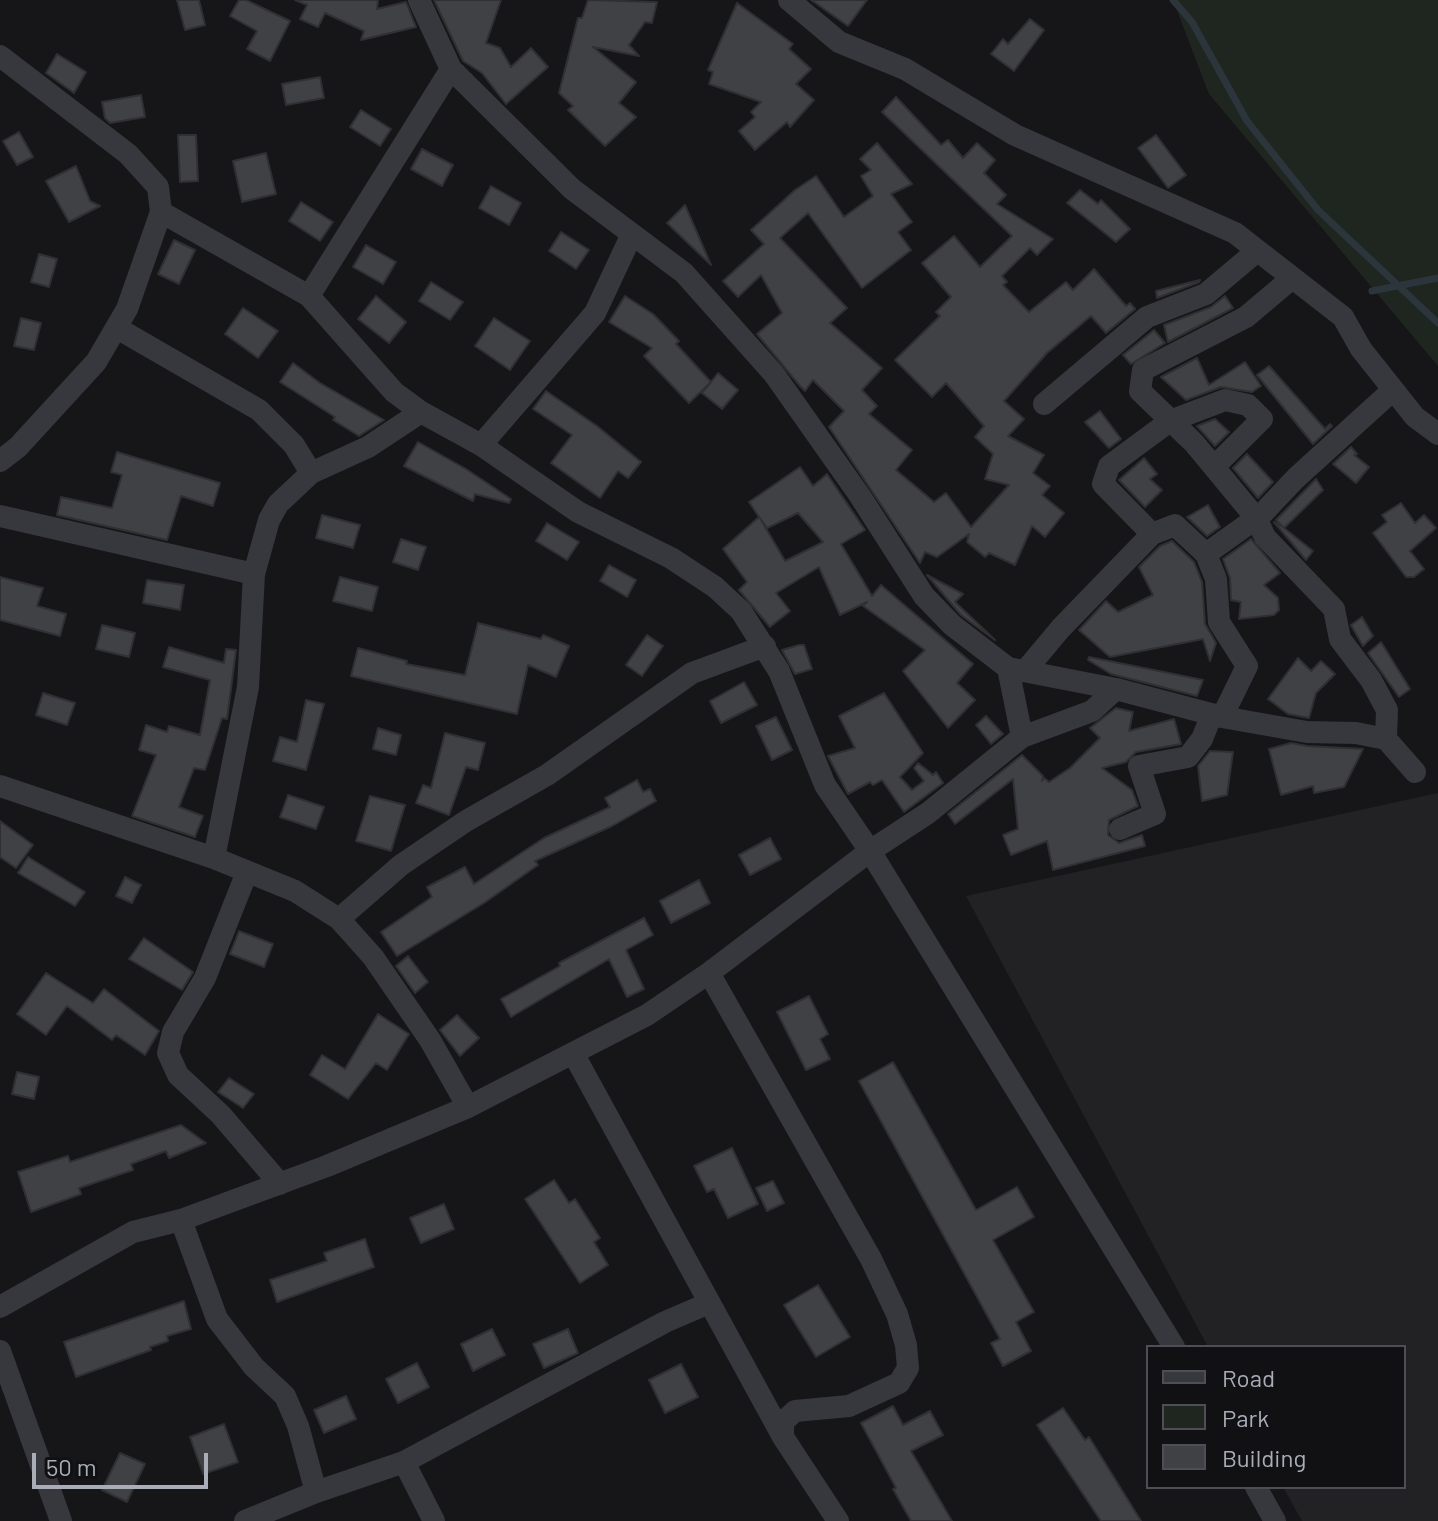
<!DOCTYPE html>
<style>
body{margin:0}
#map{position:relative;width:1438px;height:1521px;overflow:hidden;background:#161618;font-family:Barlow,sans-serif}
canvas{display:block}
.legend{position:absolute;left:1146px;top:1345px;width:260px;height:144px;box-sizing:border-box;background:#111113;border:2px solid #4d4f55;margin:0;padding:10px 14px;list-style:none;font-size:24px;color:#a8adb8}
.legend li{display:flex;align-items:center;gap:16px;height:40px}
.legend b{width:40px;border:2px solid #4d4f55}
.scale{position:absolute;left:32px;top:1453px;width:176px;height:36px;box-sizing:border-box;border:4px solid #a8adb8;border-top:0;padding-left:10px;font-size:24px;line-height:28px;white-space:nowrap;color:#a8adb8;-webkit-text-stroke:6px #111113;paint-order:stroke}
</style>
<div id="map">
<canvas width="1438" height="1521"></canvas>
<ul class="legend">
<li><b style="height:10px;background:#37383d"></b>Road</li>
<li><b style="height:22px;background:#1e261f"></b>Park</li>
<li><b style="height:22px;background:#404145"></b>Building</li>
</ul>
<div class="scale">50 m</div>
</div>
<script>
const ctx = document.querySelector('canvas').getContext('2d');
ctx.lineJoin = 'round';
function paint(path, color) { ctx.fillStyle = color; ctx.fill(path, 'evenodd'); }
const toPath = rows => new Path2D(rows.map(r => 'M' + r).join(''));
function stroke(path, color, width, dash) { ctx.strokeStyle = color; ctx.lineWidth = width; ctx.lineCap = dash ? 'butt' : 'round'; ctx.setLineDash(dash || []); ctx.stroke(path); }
paint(toPath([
 [1438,793,1438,1521,1302,1521,1283,1487,1404,1487,1404,1347,1208,1347,966,896]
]), '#222225');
paint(toPath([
 [1173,0,1438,0,1438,366,1209,94]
]), '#1e261f');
stroke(toPath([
 [1173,0,1192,22,1247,121,1318,210,1438,323],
 [1372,291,1438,278]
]), '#2c353c', 7);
const building = toPath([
 [177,0,199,0,205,25,185,30,177,0],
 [239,0,246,0,290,21,270,61,247,49,257,31,230,16,239,0],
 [295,0,378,0,377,9,406,2,416,27,361,40,364,31,325,13,318,27,300,19,307,5,295,0],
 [434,0,501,0,486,43,500,48,511,67,531,48,548,67,506,104,482,73,463,61,434,0],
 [588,0,657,2,652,23,645,22,629,45,639,56,593,47,636,82,619,103,636,117,605,146,568,110,573,106,559,93,578,18,582,18,588,0],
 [811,0,867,0,848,26,811,0],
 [737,3,793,44,789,49,811,69,796,84,814,100,790,127,787,122,755,150,739,131,755,117,751,112,761,102,709,84,713,72,708,70,737,3],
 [1030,19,1044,30,1014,71,991,54,1003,39,1008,44,1030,19],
 [57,54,86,72,74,93,46,73,57,54],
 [320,77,324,98,286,105,282,84,320,77],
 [141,95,145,117,110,123,105,118,102,102,141,95],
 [896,97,941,145,948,140,963,158,977,143,995,160,984,173,1006,195,997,204,1053,239,1037,255,1030,248,1002,276,1007,282,1003,285,1029,312,1066,282,1073,290,1094,269,1126,306,1130,303,1135,309,1106,333,1091,316,1047,353,1004,401,1024,419,1008,436,1044,455,1033,473,1050,486,1042,495,1064,513,1045,537,1032,526,1015,565,989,553,985,557,967,542,969,534,937,557,925,552,920,563,829,427,844,411,813,380,805,391,800,386,757,334,782,313,761,275,738,297,723,281,764,244,751,230,795,190,816,176,844,217,873,196,861,176,871,170,860,159,877,143,912,184,891,194,912,222,898,232,911,250,862,288,808,213,780,238,847,308,830,323,882,368,862,390,877,406,869,414,912,450,896,470,934,502,946,493,971,527,1009,485,985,479,993,454,975,437,984,426,946,383,932,397,895,360,940,316,936,312,951,297,922,263,954,236,980,267,1012,236,882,112,896,97],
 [361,110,391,129,380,146,350,127,361,110],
 [19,132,33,157,17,165,3,141,19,132],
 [178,135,196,135,198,181,180,182,178,135],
 [1156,135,1186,175,1168,188,1138,148,1156,135],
 [422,149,453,165,442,186,411,169,422,149],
 [266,153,276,194,242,202,233,161,266,153],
 [76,166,90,201,100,206,69,222,46,181,76,166],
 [491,186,521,203,509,225,479,208,491,186],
 [1080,190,1098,204,1101,200,1130,229,1116,242,1067,203,1080,190],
 [301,202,333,222,320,241,289,221,301,202],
 [685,205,711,265,667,223,685,205],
 [561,232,589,250,576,269,549,251,561,232],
 [174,240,195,250,179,284,158,274,174,240],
 [366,245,396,262,383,284,353,267,366,245],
 [39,254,57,259,49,287,31,282,39,254],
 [1200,280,1199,282,1157,298,1156,291,1200,280],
 [431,282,463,302,450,320,419,301,431,282],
 [376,296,406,322,389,343,358,319,376,296],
 [625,296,653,314,679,341,676,344,711,382,718,373,738,390,722,409,702,393,711,382,689,403,644,356,652,348,609,322,625,296],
 [1225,296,1233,308,1168,342,1164,325,1211,307,1225,296],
 [243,308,278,331,258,358,225,334,243,308],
 [21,318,41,323,34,350,14,346,21,318],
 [494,318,530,341,510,370,475,346,494,318],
 [1154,330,1165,343,1131,364,1123,355,1154,330],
 [1197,358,1209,385,1245,362,1261,386,1252,392,1221,387,1186,400,1161,377,1197,358],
 [293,363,320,383,384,420,359,436,333,420,335,417,280,382,293,363],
 [1269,366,1325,429,1330,424,1332,426,1313,444,1257,375,1269,366],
 [546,391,597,426,641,462,628,478,618,471,600,498,551,463,572,435,533,409,546,391],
 [1100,411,1121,439,1109,448,1085,422,1100,411],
 [1215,419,1229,432,1215,446,1197,426,1215,419],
 [418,442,466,469,511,499,509,503,475,494,473,501,404,466,418,442],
 [1351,447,1357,454,1354,455,1369,467,1356,483,1333,464,1351,447],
 [117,452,220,483,213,506,181,496,167,540,57,515,61,497,112,508,122,475,111,472,117,452],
 [1247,454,1273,482,1258,498,1233,468,1247,454],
 [1144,458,1157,474,1150,479,1162,490,1145,507,1119,480,1144,458],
 [800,467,813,486,827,474,865,530,841,544,872,596,881,585,973,664,957,683,975,700,948,728,903,671,925,650,863,606,867,602,840,615,819,567,776,593,790,611,770,627,739,590,747,582,723,549,759,517,749,502,800,467],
 [798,513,823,542,785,561,760,518,767,528,798,513],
 [1316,479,1323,490,1284,528,1313,551,1306,560,1274,522,1283,527,1276,520,1316,479],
 [1401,503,1415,523,1424,515,1436,528,1410,551,1424,569,1414,577,1406,577,1373,533,1387,522,1382,515,1401,503],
 [1208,505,1220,527,1207,536,1187,517,1208,505],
 [322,515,360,525,353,548,316,538,322,515],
 [547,523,579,542,567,560,536,541,547,523],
 [401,539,426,547,418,570,393,562,401,539],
 [1251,539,1280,573,1264,585,1278,598,1279,610,1274,615,1239,619,1241,602,1231,600,1230,578,1223,559,1251,539],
 [1172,541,1194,562,1202,582,1205,624,1216,643,1210,661,1203,639,1110,657,1079,630,1106,601,1118,612,1153,595,1139,567,1160,546,1172,541],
 [609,565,636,580,627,597,600,581,609,565],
 [927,575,963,594,955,602,995,640,961,615,927,575],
 [0,577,43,588,37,606,66,614,60,636,0,620,0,577],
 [340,577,378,587,372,611,333,601,340,577],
 [147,580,184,585,180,610,143,603,147,580],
 [1362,617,1373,636,1363,646,1351,625,1362,617],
 [478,623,541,639,543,635,569,646,556,677,528,665,517,714,351,676,358,648,407,661,406,664,465,675,478,623],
 [102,625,135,633,129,657,96,649,102,625],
 [647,635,663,646,642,676,626,665,647,635],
 [1381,642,1410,689,1399,697,1368,653,1381,642],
 [799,645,804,645,812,669,795,674,782,650,799,645],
 [169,647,224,663,226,649,236,650,227,719,222,718,205,770,194,768,179,807,203,816,195,837,132,816,156,755,139,750,146,725,167,732,169,726,200,735,210,680,163,667,169,647],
 [1089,657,1144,668,1203,680,1197,696,1111,674,1088,660,1089,657],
 [1298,658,1311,671,1321,661,1335,674,1316,693,1309,718,1288,714,1268,699,1298,658],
 [744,682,757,705,721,723,710,701,744,682],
 [43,693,75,703,67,725,36,715,43,693],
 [884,693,923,753,900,777,912,790,924,781,914,768,918,763,933,775,936,772,943,783,904,812,882,780,873,785,870,782,848,794,828,756,855,748,839,716,884,693],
 [306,700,324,704,306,770,273,761,280,737,297,742,306,700],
 [1116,708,1133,712,1129,731,1174,719,1181,744,1136,752,1126,762,1102,768,1132,790,1138,806,1109,820,1108,835,1119,843,1142,835,1145,846,1053,870,1047,841,1011,855,1003,835,1018,829,1013,779,955,824,948,814,1022,755,1043,776,1042,781,1044,778,1049,782,1070,768,1100,738,1090,728,1116,708],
 [986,716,1003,734,991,744,976,725,986,716],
 [776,717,792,750,772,760,756,726,776,717],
 [378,728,401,735,396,755,373,749,378,728],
 [445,733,485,743,478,770,466,767,449,815,416,803,423,785,431,788,445,733],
 [1291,743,1307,746,1363,749,1344,787,1314,793,1313,786,1281,795,1269,749,1291,743],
 [1210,751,1233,752,1227,795,1202,801,1198,766,1210,751],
 [637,780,643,792,650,789,656,801,612,826,535,861,538,865,484,903,397,956,381,932,432,897,427,887,465,867,474,884,544,838,610,807,605,798,637,780],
 [288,795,324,807,316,829,280,817,288,795],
 [370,796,405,805,391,851,356,841,370,796],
 [0,821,33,845,16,868,0,857,0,821],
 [770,838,781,859,750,875,739,855,770,838],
 [28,857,85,892,75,906,18,873,28,857],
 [125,877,141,885,132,903,116,896,125,877],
 [699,880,710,903,671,923,660,901,699,880],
 [644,918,653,935,626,950,644,989,627,997,609,959,511,1017,501,999,560,966,559,963,644,918],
 [239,931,273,944,264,967,230,954,239,931],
 [144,938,193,972,182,990,129,959,144,938],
 [408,956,428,982,415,993,396,966,408,956],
 [46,973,93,1003,104,989,159,1031,145,1055,116,1035,112,1040,67,1006,46,1035,17,1014,46,973],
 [809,996,828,1034,820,1039,830,1059,806,1070,777,1012,809,996],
 [378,1014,409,1034,387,1070,376,1063,348,1099,310,1075,322,1055,345,1069,378,1014],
 [457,1015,479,1038,460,1056,440,1030,457,1015],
 [893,1062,976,1210,1017,1187,1034,1217,993,1240,1034,1312,1016,1322,1031,1351,1003,1366,991,1343,1000,1339,859,1081,893,1062],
 [17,1072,39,1077,34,1099,12,1094,17,1072],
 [229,1078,254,1094,243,1108,218,1092,229,1078],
 [181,1125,206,1143,169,1158,166,1151,131,1164,133,1170,79,1188,81,1194,31,1212,18,1172,68,1156,70,1162,181,1125],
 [732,1148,758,1204,728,1218,714,1189,707,1192,694,1166,732,1148],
 [554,1180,569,1203,575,1199,600,1238,594,1242,608,1265,580,1283,525,1199,554,1180],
 [773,1181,784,1203,767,1211,756,1188,773,1181],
 [444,1204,454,1229,421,1243,410,1218,444,1204],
 [365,1239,374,1267,277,1302,270,1280,327,1261,324,1253,365,1239],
 [818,1285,850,1337,816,1357,784,1305,818,1285],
 [184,1301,191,1329,167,1336,168,1341,150,1347,151,1350,76,1377,64,1342,184,1301],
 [492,1329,505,1355,473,1371,461,1344,492,1329],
 [568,1329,578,1353,544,1368,533,1344,568,1329],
 [417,1363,429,1387,398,1403,386,1379,417,1363],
 [681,1364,698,1397,665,1413,649,1380,681,1364],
 [346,1396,356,1419,324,1433,314,1410,346,1396],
 [893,1406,903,1425,930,1411,943,1435,911,1451,952,1521,911,1521,893,1489,896,1488,861,1423,893,1406],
 [1063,1408,1085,1440,1089,1437,1141,1521,1101,1521,1037,1425,1063,1408],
 [224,1424,238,1462,203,1474,190,1437,224,1424],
 [120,1453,145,1464,127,1502,102,1490,120,1453]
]);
paint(building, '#404145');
stroke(building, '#303034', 2);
stroke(toPath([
 [419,0,451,69,572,189,684,273,774,374,860,496,924,596,952,625,1008,668,1116,689,1222,717,1307,732,1356,733,1386,739,1415,772],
 [789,0,839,42,905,69,1015,135,1235,233,1343,317,1361,349,1415,417,1438,434],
 [0,56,128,154,158,187,161,212,309,296,394,392,421,412,481,445,578,512,671,558,715,587,741,611,779,671,825,785,870,851,928,813,1022,737,1008,668],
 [1291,279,1246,317,1143,370,1140,391,1194,443,1256,518,1265,537,1334,609,1340,639,1371,680,1387,710,1386,739],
 [309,296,451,69],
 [117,328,259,410,294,445,311,473],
 [1044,404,1147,317,1206,294,1257,251],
 [481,445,595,313,632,234],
 [0,461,18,447,96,362,127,309,161,212],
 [0,516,254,574],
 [1152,534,1103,484,1109,466,1170,421,1225,400,1248,405,1262,419,1214,467],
 [1206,554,1216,579,1219,622,1247,666,1222,717],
 [1025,671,1061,628,1152,534,1175,525,1206,554,1262,514,1296,478,1393,390],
 [1022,737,1092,711,1116,689],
 [0,786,214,858,295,891,339,919,373,957,430,1040,468,1107],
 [1120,829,1155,814,1139,766,1188,757,1202,739,1212,714],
 [214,858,248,687,254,574,269,520,278,504,311,473,368,447,421,412],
 [247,872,205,978,173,1032,168,1053,178,1075,221,1115,280,1184],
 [339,919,401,865,466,821,547,775,692,673,765,646],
 [709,973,871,1259,897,1314,906,1345,908,1368,899,1383,849,1406,795,1411,783,1422,783,1437],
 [573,1053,647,1015,709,973,870,851,1174,1347],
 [181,1220,217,1319,254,1367,285,1396,298,1426,316,1492],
 [0,1307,133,1232,181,1220,327,1166,468,1107,573,1053,783,1437,838,1521],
 [0,1351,61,1521],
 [404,1462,434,1521],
 [1256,1487,1275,1521],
 [245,1521,316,1492,404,1462,665,1322,709,1303]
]), '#37383d', 22);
</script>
